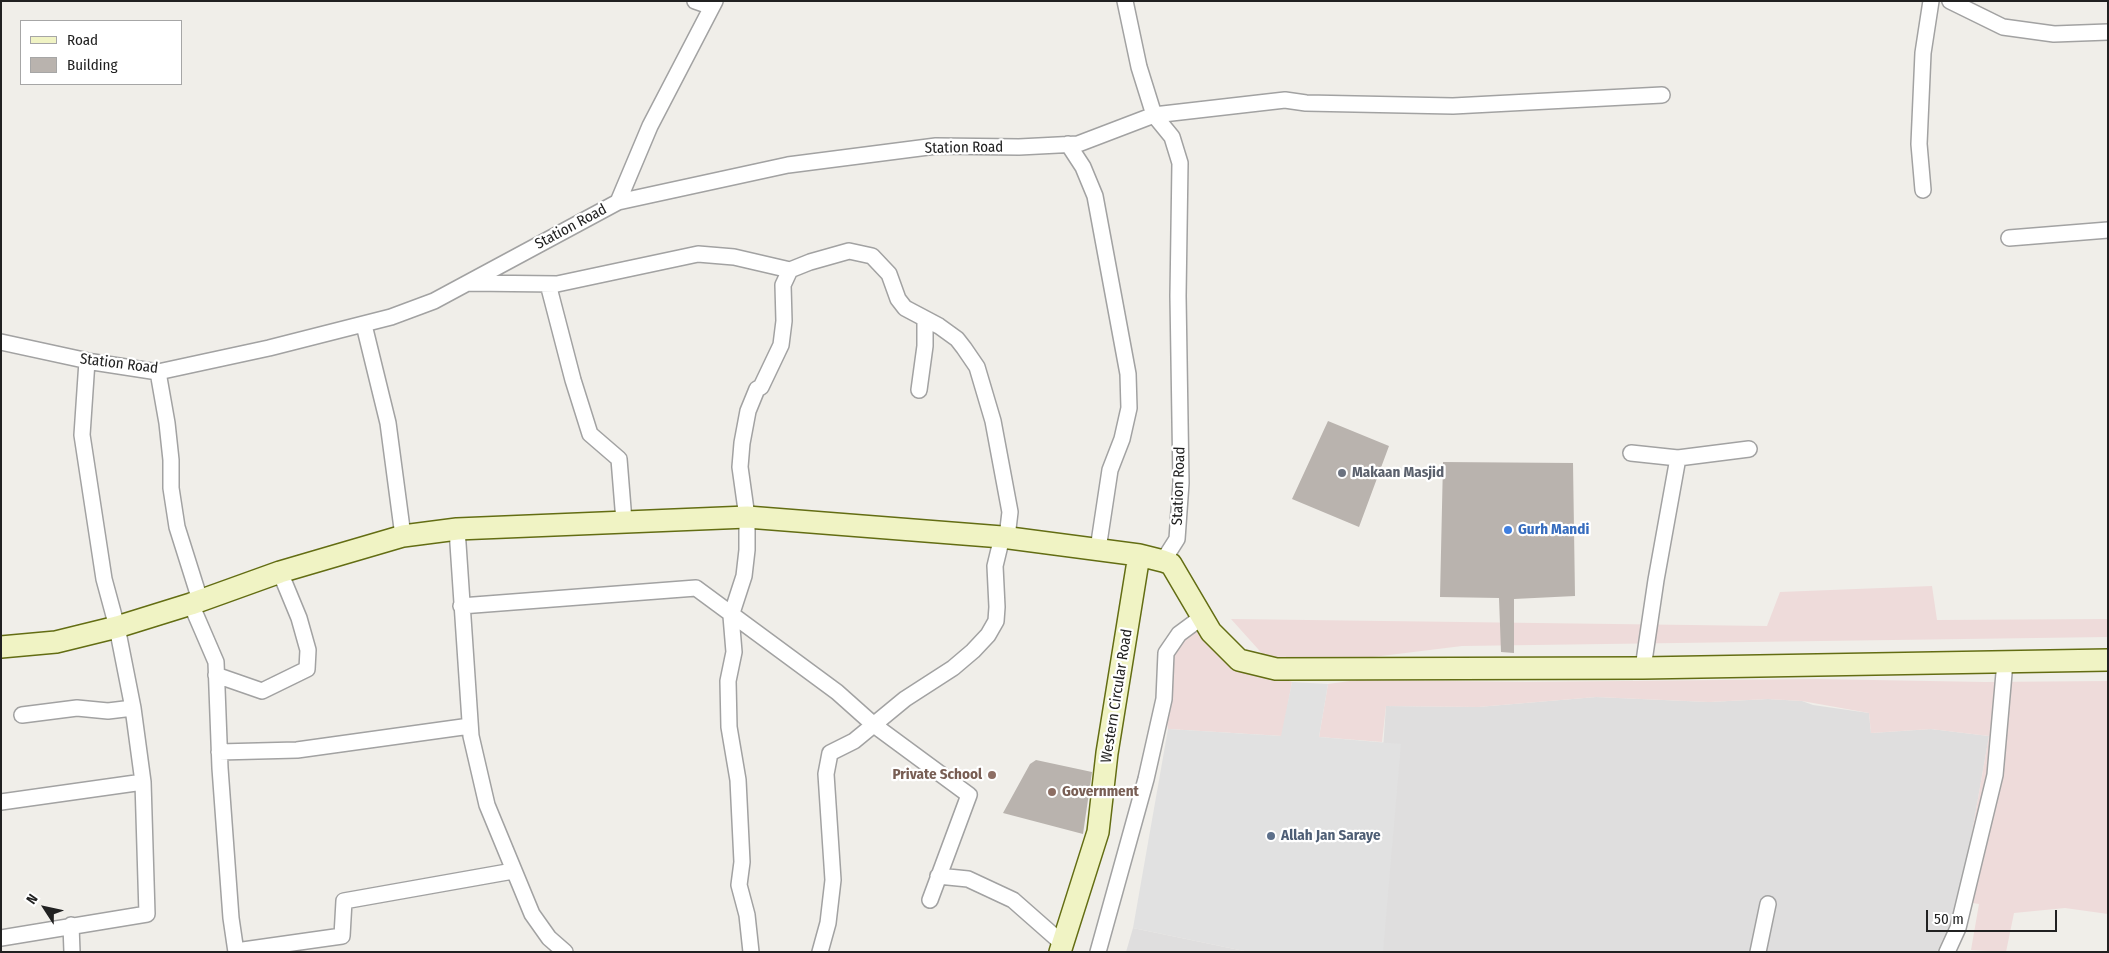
<!DOCTYPE html>
<style>
body{margin:0}
#map{position:relative;width:2109px;height:953px;overflow:hidden;background:#f0eee9;font-family:"Fira Sans Condensed",sans-serif}
canvas{display:block}
.frame{position:absolute;inset:0;border:2px solid #212121;pointer-events:none}
.legend{position:absolute;left:20px;top:20px;width:162px;height:65px;box-sizing:border-box;background:#fff;border:1px solid #a6a6a6;margin:0;padding:6px 9px;list-style:none;font-size:15px;color:#212121}
.legend li{display:flex;align-items:center;gap:10px;height:25px}
.legend b{width:25px;border:1px solid #a6a6a6}
.north{position:absolute;left:20px;top:883px;width:50px;height:50px;-webkit-text-stroke:4px #fff;paint-order:stroke;rotate:305deg;font-size:14px;font-weight:700;line-height:20px;text-align:center;color:#212121}
.north::after{content:'';display:block;margin:auto;width:18px;height:22px;background:#212121;clip-path:polygon(50% 0,100% 100%,50% 72%,0 100%)}
.scale{position:absolute;left:1926px;top:910px;width:131px;height:22px;box-sizing:border-box;border:2px solid #212121;border-top:0;padding-left:6px;font-size:15px;line-height:18px;white-space:nowrap;color:#212121;-webkit-text-stroke:4px #fff;paint-order:stroke}
</style>
<div id="map">
<canvas width="2109" height="953"></canvas>
<div class="frame"></div>
<ul class="legend">
<li><b style="height:6px;background:#f0f3c4"></b>Road</li>
<li><b style="height:14px;background:#b9b3ae"></b>Building</li>
</ul>
<div class="north">N</div>
<div class="scale">50 m</div>
</div>
<script>
const ctx = document.querySelector('canvas').getContext('2d');
ctx.lineJoin = 'round';
function paint(path, color) { ctx.fillStyle = color; ctx.fill(path, 'evenodd'); }
const toPath = rows => new Path2D(rows.map(r => 'M' + r).join(''));
function stroke(path, color, width, dash) { ctx.strokeStyle = color; ctx.lineWidth = width; ctx.lineCap = dash ? 'butt' : 'round'; ctx.setLineDash(dash || []); ctx.stroke(path); }
function drawText(font, color, halo, rows, align = 'center') {
  ctx.font = font + ' "Fira Sans Condensed",sans-serif'; ctx.lineWidth = 4.5; ctx.setLineDash([]); ctx.textBaseline = 'middle'; ctx.strokeStyle = halo; ctx.fillStyle = color; for (const [text, x, y, turn = 0] of rows) {
    ctx.save(); ctx.translate(x, y); ctx.rotate((+turn || 0) * Math.PI / 180); ctx.textAlign = isNaN(turn) ? turn : align; if (halo) ctx.strokeText(text, 0, 0); ctx.fillText(text, 0, 0); ctx.restore();
  }
}
paint(toPath([
 [1596,697,1709,702,1768,699,1802,701,1813,705,1869,713,1871,733,1931,729,1989,736,1960,901,1937,952,1377,952,1372,906,1386,706,1478,707],
 [1133,928,1249,952,1126,952]
]), '#dfdede');
paint(toPath([
 [1932,586,1937,620,2108,619,2108,637,1462,646,1276,669,1231,619,1767,626,1780,592],
 [1202,617,1239,660,1292,682,1282,736,1168,729,1164,699,1166,653],
 [1817,679,1985,682,2108,681,2108,914,2065,908,2014,913,2006,952,1971,950,1979,904,1960,901,1989,736,1931,729,1871,733,1869,713,1802,701,1768,699,1709,702,1596,697,1478,707,1386,706,1382,742,1319,737,1328,684,1357,680,1527,682]
]), '#eedbda');
paint(toPath([
 [1292,682,1328,684,1319,737,1401,744,1383,952,1249,952,1133,928,1168,729,1281,736]
]), '#e1e1e1');
paint(toPath([
 [1328,421,1389,446,1359,527,1292,499],
 [1443,462,1573,463,1575,596,1514,599,1514,653,1501,652,1499,598,1440,597],
 [1036,760,1092,772,1083,834,1003,813,1030,764]
]), '#b9b3ae');
const street = toPath([
 [695,1,712,7],
 [1125,1,1139,67,1154,115,1172,137,1180,163,1178,296,1181,483,1177,539,1163,561],
 [1950,1,2003,27,2054,34,2108,32],
 [1068,144,1083,167,1095,196,1128,374,1129,408,1122,439,1110,470,1098,549],
 [1923,190,1919,144,1923,53,1931,1],
 [618,202,650,126,715,1],
 [2009,238,2108,230],
 [469,283,557,284,698,254,734,257,790,270],
 [548,284,573,380,590,434,619,459,624,521],
 [364,325,388,423,403,536],
 [1,342,93,362,158,372,269,348,391,317,434,301,618,202,788,165,936,146,1019,147,1078,144,1154,115,1285,100,1306,103,1453,106,1662,95],
 [158,372,167,423,171,460,171,488,177,527,200,600],
 [919,390,925,346,925,319],
 [1631,453,1678,458,1749,449],
 [457,529,471,736,487,805,532,914,549,938,565,952],
 [191,604,216,662,220,768,231,918,236,952],
 [461,606,696,588,837,692,874,725,969,795,930,900],
 [1643,668,1656,580,1678,458],
 [216,675,262,691,307,669,308,650,299,618,280,572],
 [22,715,77,708,108,711,133,708],
 [219,752,297,750,470,726],
 [1,802,143,782],
 [938,876,968,879,1013,900,1063,944],
 [71,925,72,952],
 [1,938,147,914,143,782,133,708,117,627,104,579,82,435,87,361],
 [236,951,342,936,344,901,513,871],
 [751,952,747,915,739,885,742,862,738,780,729,727,728,681,734,652,731,616,744,576,747,550,747,517,740,467,742,443,748,411,757,389,761,387,781,345,784,321,783,285,790,270,810,262,849,251,872,256,889,274,898,299,905,308,939,326,957,339,964,348,977,367,993,421,1010,512,1007,537],
 [820,952,828,923,833,880,826,774,830,753,854,741,905,699,953,668,973,651,988,635,996,621,997,607,995,566,1002,537],
 [1098,952,1146,779,1164,699,1166,653,1179,634,1202,617],
 [1758,952,1768,904],
 [1947,952,1958,928,1995,775,2005,662]
]);
const secondary = toPath([
 [1,647,56,642,117,627,191,604,280,572,403,536,457,529,747,517,1002,537,1139,555,1163,561,1171,564,1211,632,1239,660,1276,669,1643,668,2108,660],
 [1060,952,1098,832,1107,753,1139,555]
]);
stroke(street, '#a2a2a2', 18);
stroke(secondary, '#636d13', 24);
stroke(street, '#fff', 15);
stroke(secondary, '#f0f3c4', 21);
for (const [x, y, r, color] of [
 [1342,473,5,"#6b7280"],
 [1508,530,5,"#3f7fe0"],
 [992,775,5,"#8d6e63"],
 [1052,792,5,"#8d6e63"],
 [1271,836,5,"#5c6f8a"]
]) { const dot = new Path2D(); dot.arc(x, y, r, 0, 2 * Math.PI); ctx.fillStyle = color; ctx.fill(dot); stroke(dot, '#fff', 2); }
drawText('15px', '#212121', '#fff', [
 ["Station Road",964,148,-1],
 ["Station Road",571,227,-28],
 ["Station Road",119,364,7],
 ["Station Road",1179,486,-88],
 ["Western Circular Road",1117,696,-81]
]);
drawText('bold 15px', '#5b616d', '#fff', [
 ["Makaan Masjid",1352,473]
], 'left');
drawText('bold 15px', '#366cbe', '#fff', [
 ["Gurh Mandi",1518,530]
], 'left');
drawText('bold 15px', '#785e54', '#fff', [
 ["Private School",982,775],
 ["Government",1062,792,"left"]
], 'right');
drawText('bold 15px', '#4e5e75', '#fff', [
 ["Allah Jan Saraye",1281,836]
], 'left');
</script>
